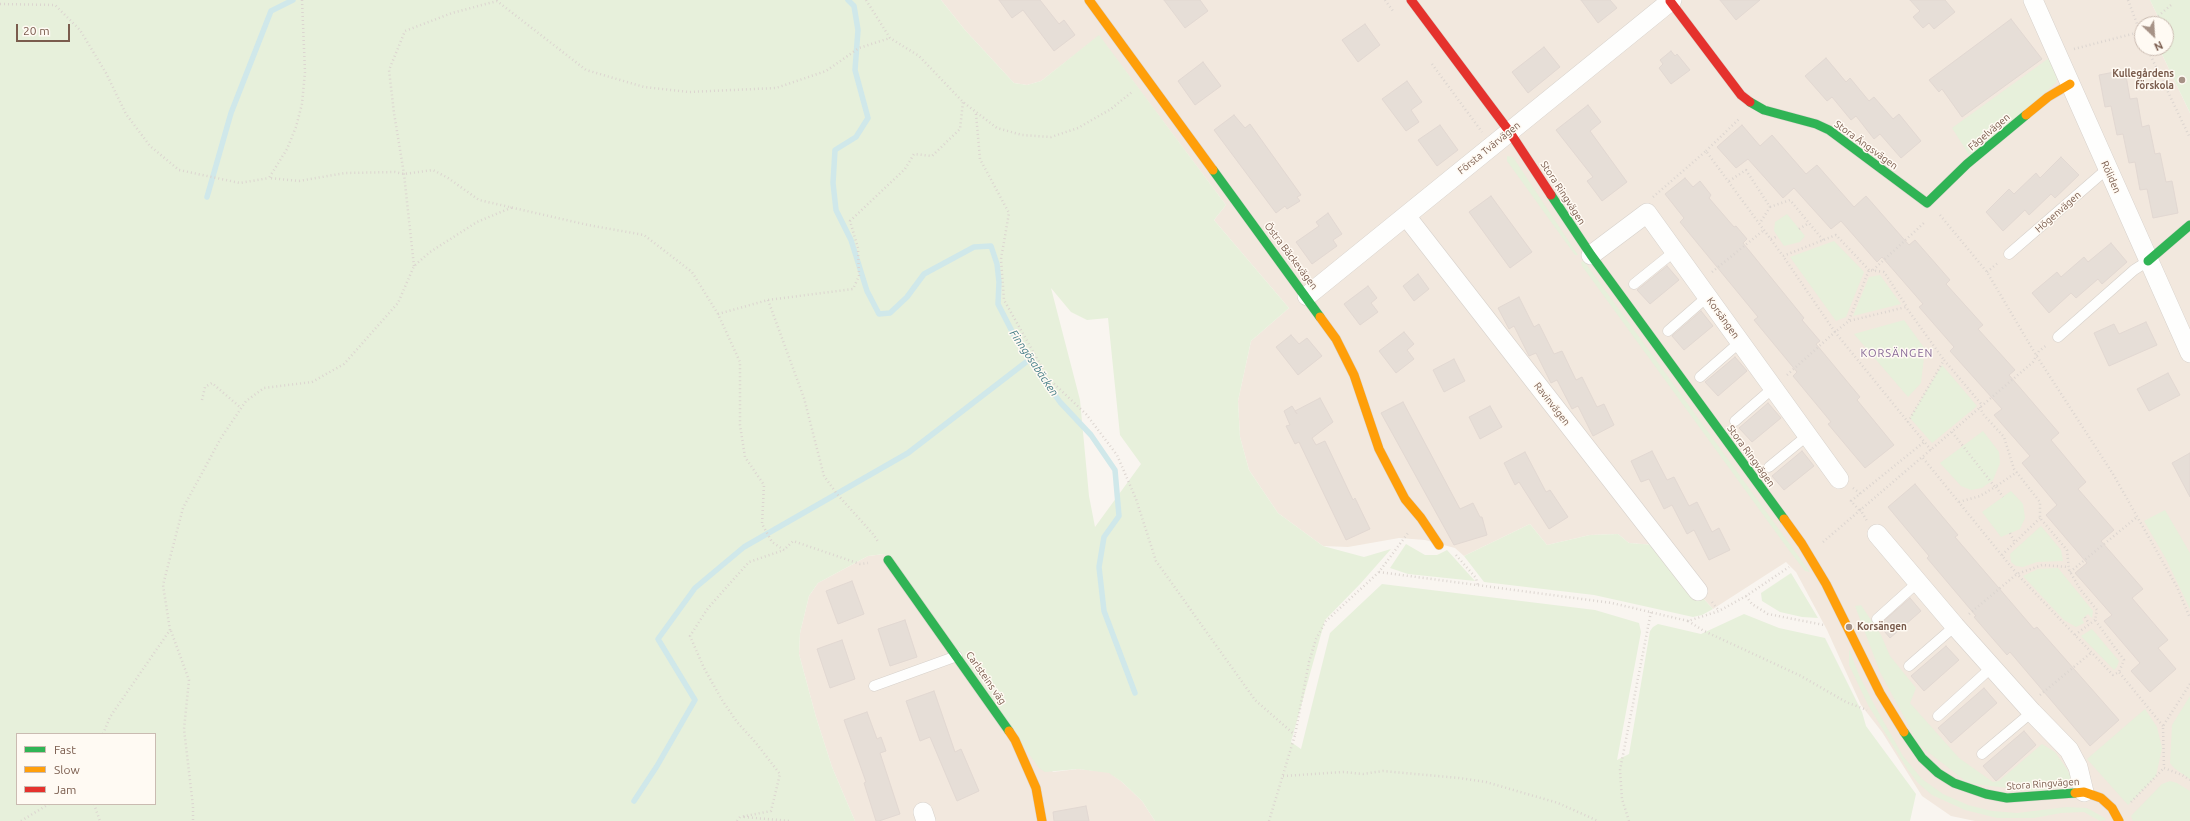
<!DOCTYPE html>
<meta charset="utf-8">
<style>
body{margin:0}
#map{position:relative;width:2190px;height:821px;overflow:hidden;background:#f9f5f0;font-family:Ubuntu,sans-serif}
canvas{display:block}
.legend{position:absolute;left:16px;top:733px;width:140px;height:72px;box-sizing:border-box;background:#fffaf3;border:1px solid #cabbb1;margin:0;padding:5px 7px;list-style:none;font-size:12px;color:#7a5c4d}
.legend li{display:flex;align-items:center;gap:8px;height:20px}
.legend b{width:20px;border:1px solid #cabbb1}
.north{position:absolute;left:2134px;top:16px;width:40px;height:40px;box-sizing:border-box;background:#fffaf3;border:1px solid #cabbb1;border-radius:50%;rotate:155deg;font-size:11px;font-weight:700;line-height:16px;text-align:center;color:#7a5c4d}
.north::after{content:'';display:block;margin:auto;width:14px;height:18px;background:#a69286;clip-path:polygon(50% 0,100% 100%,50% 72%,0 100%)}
.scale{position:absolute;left:16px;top:24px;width:54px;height:18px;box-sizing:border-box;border:2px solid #7a5c4d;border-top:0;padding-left:5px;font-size:12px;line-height:14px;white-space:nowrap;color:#7a5c4d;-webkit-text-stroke:3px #fffaf3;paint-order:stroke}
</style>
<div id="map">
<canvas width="2190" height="821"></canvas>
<ul class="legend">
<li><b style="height:5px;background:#30b455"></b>Fast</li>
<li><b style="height:5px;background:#ff9f0a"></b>Slow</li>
<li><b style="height:5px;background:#e5322d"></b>Jam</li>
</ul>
<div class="north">N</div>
<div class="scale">20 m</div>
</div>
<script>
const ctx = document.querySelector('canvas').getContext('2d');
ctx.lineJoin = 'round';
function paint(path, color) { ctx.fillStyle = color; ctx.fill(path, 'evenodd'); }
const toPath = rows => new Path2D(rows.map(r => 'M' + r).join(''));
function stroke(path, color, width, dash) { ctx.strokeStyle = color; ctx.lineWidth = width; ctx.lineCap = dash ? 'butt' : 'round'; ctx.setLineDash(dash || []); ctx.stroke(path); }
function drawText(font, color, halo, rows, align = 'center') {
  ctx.font = font + ' Ubuntu,sans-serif'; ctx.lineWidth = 3; ctx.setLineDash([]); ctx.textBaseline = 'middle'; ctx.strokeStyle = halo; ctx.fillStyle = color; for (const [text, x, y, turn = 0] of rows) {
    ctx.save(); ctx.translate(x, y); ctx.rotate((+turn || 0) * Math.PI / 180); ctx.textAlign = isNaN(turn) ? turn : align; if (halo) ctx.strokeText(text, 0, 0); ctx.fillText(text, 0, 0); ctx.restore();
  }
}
paint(toPath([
 [941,0,2150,0,2160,21,2158,24,2142,24,2142,48,2159,48,2190,113,2190,821,1975,821,1951,816,1922,796,1882,732,1861,705,1827,630,1796,572,1786,562,1713,609,1655,545,1629,543,1618,534,1590,535,1547,545,1530,524,1464,556,1455,548,1425,540,1399,538,1348,547,1323,546,1278,513,1249,470,1240,437,1238,401,1251,341,1289,308,1214,220,1226,205,1099,36,1041,81,1027,85,1014,83,965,30],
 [884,554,1053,772,1078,769,1109,772,1122,782,1142,801,1155,821,855,821,832,767,816,717,799,654,800,633,809,596,818,583,868,556]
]), '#f2e8de');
paint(toPath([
 [0,0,941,0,965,30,1014,83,1027,85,1041,81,1099,35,1226,205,1214,220,1289,308,1251,341,1238,401,1240,437,1249,470,1278,513,1323,546,1364,557,1391,549,1361,583,1325,620,1291,742,1301,749,1330,633,1382,584,1595,610,1639,623,1641,632,1617,760,1629,754,1650,631,1653,627,1658,624,1701,634,1744,614,1779,628,1825,638,1862,712,1866,726,1916,794,1910,821,1155,821,1142,801,1122,782,1109,773,1078,769,1045,772,1039,768,884,554,868,556,818,583,809,596,800,633,799,654,816,717,832,767,855,821,0,821],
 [1051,288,1071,312,1087,320,1108,318,1120,435,1141,464,1095,527,1089,496,1080,400],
 [17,734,155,734,155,804,17,804],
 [2150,0,2190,0,2190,113,2159,48,2166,48,2166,24,2158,24,2160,21],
 [2049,58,2057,77,2056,83,1971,158,1952,128],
 [1507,156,1513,157,1578,255,1575,255,1507,161],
 [1787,214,1805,236,1800,242,1784,246,1774,231,1775,222],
 [1834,241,1864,272,1846,317,1836,321,1790,257],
 [1584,261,1810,572,1805,571,1788,549,1582,266,1581,262],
 [1880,275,1901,304,1853,316,1869,277],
 [1904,320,1925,349,1921,383,1908,397,1854,334],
 [1942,365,1977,406,1932,443,1910,418],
 [1983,431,1999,452,2000,463,1993,480,1982,488,1971,490,1961,486,1940,463],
 [2011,491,2023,504,2025,518,2020,529,2001,537,1982,512],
 [2165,510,2190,553,2190,609,2166,559,2144,521],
 [1530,524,1547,545,1590,535,1618,534,1629,543,1655,545,1713,609,1702,615,1693,617,1594,595,1484,582,1464,556],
 [2041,526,2061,550,2063,561,2037,562,2023,567,2016,566,2011,562,2010,554],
 [1406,544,1425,555,1437,555,1447,550,1475,581,1408,574,1390,568],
 [2058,568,2093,611,2092,618,2088,614,2082,619,2084,623,2076,627,2064,620,2023,576,2038,569],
 [1791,573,1818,618,1802,617,1780,612,1762,601,1761,593],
 [1861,605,1881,635,1890,656,1916,688,1910,703,1959,758,1993,782,1999,781,2042,744,2055,752,2067,769,2071,777,2069,785,2039,792,1968,783,1919,745,1880,672,1855,606],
 [2092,629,2119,661,2117,667,2114,670,2081,636],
 [1849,649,1859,675,1876,708,1903,756,1922,779,1943,794,1968,805,1992,811,2017,813,2066,807,2087,808,2105,818,2106,820,2100,821,2084,812,2061,813,2034,818,1997,818,1965,810,1932,795,1918,783,1908,770,1868,705,1849,665],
 [2190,696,2190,779,2174,768,2170,763,2172,725],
 [2145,709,2157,727,2162,748,2156,776,2128,805,2087,759],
 [2170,781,2177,783,2190,791,2190,821,2133,821,2131,816,2162,784]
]), '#e7f0db');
stroke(toPath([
 [848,0,854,6,858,30,855,70,868,118,856,137,835,150,833,183,836,210,851,240,867,291,879,314,890,313,907,297,924,274,974,247,991,246,997,264,999,282,998,304,1019,345,1060,402,1091,435,1115,470,1119,516,1104,537,1099,567,1104,611,1135,693],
 [207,197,231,113,271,11,293,0],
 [634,801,657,766,695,700,658,639,695,588,744,547,908,453,1030,359]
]), '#d0e8ea', 5.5);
const building = toPath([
 [999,0,1040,0,1059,24,1064,20,1075,35,1054,51,1023,10,1012,18,999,0],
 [1164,0,1200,0,1208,11,1185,28,1164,0],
 [1581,0,1610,0,1617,8,1598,23,1581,0],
 [1720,0,1760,0,1736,20,1720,0],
 [1910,0,1945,0,1955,12,1934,29,1929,23,1923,28,1913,17,1920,11,1910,0],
 [2011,19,2042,59,1962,117,1942,89,1939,92,1929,80,2011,19],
 [1365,24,1380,45,1358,62,1342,40,1365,24],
 [1544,47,1560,67,1528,93,1512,72,1544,47],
 [1671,51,1675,56,1677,54,1690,70,1671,84,1659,68,1663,64,1660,60,1671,51],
 [1826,58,1846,82,1850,78,1869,101,1874,97,1893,119,1899,114,1921,141,1901,158,1880,134,1874,139,1856,116,1851,120,1832,97,1827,101,1805,76,1826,58],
 [1203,62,1221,86,1195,105,1178,81,1203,62],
 [2125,70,2130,99,2137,98,2142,127,2149,125,2155,154,2160,153,2166,182,2172,181,2178,213,2153,218,2147,189,2140,190,2135,162,2129,163,2123,134,2117,135,2111,106,2105,107,2099,75,2125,70],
 [1407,81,1422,102,1411,110,1419,122,1406,131,1382,99,1407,81],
 [1588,105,1601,122,1590,131,1627,182,1602,201,1587,181,1593,177,1556,130,1588,105],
 [1234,115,1245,128,1250,124,1301,195,1297,197,1300,201,1287,209,1285,206,1276,213,1214,130,1234,115],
 [1440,125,1458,150,1437,166,1418,140,1440,125],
 [1742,125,1760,146,1772,135,1806,174,1817,165,1854,207,1866,196,1909,245,1915,240,1950,280,1946,284,1983,325,1978,329,2015,370,2009,375,2059,433,2051,440,2086,482,2078,489,2114,530,2101,541,2143,589,2132,598,2168,640,2158,648,2176,669,2150,692,2131,671,2140,663,2104,621,2112,615,2075,573,2087,563,2046,515,2057,505,2022,463,2030,456,1994,415,2002,409,1950,351,1954,347,1919,307,1923,304,1882,257,1877,262,1841,221,1831,229,1794,188,1783,198,1748,159,1736,168,1717,147,1742,125],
 [2061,157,2079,175,2055,198,2051,194,2029,215,2025,210,2003,231,1986,212,2009,189,2014,194,2036,173,2040,178,2061,157],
 [1685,178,1693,187,1700,181,1711,195,1709,198,1734,227,1736,226,1747,239,1743,243,1804,318,1802,320,1820,341,1816,344,1860,397,1857,400,1894,445,1865,468,1828,424,1831,422,1793,376,1797,372,1754,320,1758,317,1680,222,1684,218,1665,194,1685,178],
 [1491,196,1532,252,1510,268,1469,212,1491,196],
 [1328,213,1342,234,1333,240,1337,246,1312,264,1296,242,1319,226,1316,222,1328,213],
 [2111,243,2127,262,2102,284,2098,279,2076,298,2071,293,2049,313,2032,293,2057,272,2061,277,2084,257,2088,262,2111,243],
 [1667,266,1679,280,1650,304,1637,290,1667,266],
 [1418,274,1429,289,1414,301,1403,286,1418,274],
 [1368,286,1377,298,1371,303,1378,312,1360,325,1344,304,1368,286],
 [1519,297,1534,327,1539,324,1554,354,1562,351,1576,380,1582,377,1597,407,1604,404,1614,425,1593,436,1578,406,1572,409,1557,380,1551,383,1536,353,1529,356,1514,326,1509,329,1498,308,1519,297],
 [1701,311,1713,326,1684,350,1672,336,1701,311],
 [2146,322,2157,345,2109,366,2094,333,2114,324,2119,334,2146,322],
 [1404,332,1414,344,1407,350,1414,359,1396,373,1379,351,1404,332],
 [1291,335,1299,344,1307,338,1322,356,1298,375,1276,347,1291,335],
 [1735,357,1747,371,1718,396,1705,382,1735,357],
 [1454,359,1465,381,1444,392,1433,370,1454,359],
 [2168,373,2180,395,2149,411,2137,389,2168,373],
 [1320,398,1333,422,1312,438,1316,445,1325,441,1353,500,1355,498,1370,529,1346,540,1299,442,1295,444,1286,426,1290,425,1284,411,1292,406,1297,414,1295,411,1320,398],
 [1403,402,1460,509,1473,503,1480,517,1482,517,1487,535,1454,545,1381,413,1403,402],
 [1768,403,1781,418,1752,442,1739,428,1768,403],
 [1490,406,1502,427,1480,439,1469,417,1490,406],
 [1652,451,1667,480,1674,477,1689,506,1697,502,1712,532,1719,528,1730,550,1709,560,1694,530,1687,534,1672,505,1664,509,1649,479,1641,482,1631,461,1652,451],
 [1802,451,1814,466,1784,490,1772,476,1802,451],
 [1525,452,1546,492,1550,490,1568,517,1549,529,1519,482,1515,485,1504,463,1525,452],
 [2190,453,2190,497,2172,463,2190,453],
 [1915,484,1958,535,1955,537,2034,629,2037,627,2119,720,2090,746,2010,652,2007,655,1974,617,1976,616,1927,558,1929,556,1888,507,1915,484],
 [852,581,864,614,838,624,826,591,852,581],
 [1910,598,1921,611,1890,638,1879,625,1910,598],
 [905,620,917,657,890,666,878,629,905,620],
 [842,640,855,679,830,688,817,649,842,640],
 [1946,646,1959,660,1924,691,1911,676,1946,646],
 [1984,688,1997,703,1951,743,1938,728,1984,688],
 [934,691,955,752,961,749,979,791,957,801,930,737,920,741,906,701,934,691],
 [867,712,877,739,881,737,886,751,880,753,900,814,879,821,876,821,864,783,866,782,844,720,867,712],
 [2024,731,2036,745,1996,781,1983,766,2024,731],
 [1086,806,1089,821,1054,821,1053,812,1086,806]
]);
paint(building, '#e6ded7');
stroke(building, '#e2d8d2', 1);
const lane = toPath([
 [2009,254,2107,169],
 [1634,284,1675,251],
 [1668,331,1707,297],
 [2058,337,2134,270,2148,261],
 [1700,377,1740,342],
 [1735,421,1773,388],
 [1769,467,1808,435],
 [1877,619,1917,583],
 [1909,666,1955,626],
 [874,686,957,656],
 [1938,716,1992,667],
 [1982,754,2032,712]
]);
const street = toPath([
 [2033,0,2190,353],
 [1406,216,1698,591],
 [1591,255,1647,213,1839,479],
 [1307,296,1672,0],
 [1877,534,1955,626,2032,712,2069,750,2078,767,2084,792],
 [923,812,926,821]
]);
const fast = toPath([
 [1750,102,1764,110,1816,124,1829,130,1927,203,1967,164,2026,115],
 [1213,170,1320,317],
 [1551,195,1591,255,1784,519],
 [2148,261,2190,225],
 [888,560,1009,731],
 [1904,732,1922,758,1938,773,1954,783,1986,794,2007,798,2075,793]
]);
const slow = toPath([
 [1089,0,1213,170],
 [2026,115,2048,97,2070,84],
 [1320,317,1336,339,1354,375,1379,449,1405,499,1421,518,1439,545],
 [1784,519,1802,544,1826,584,1880,693,1904,732],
 [1009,731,1015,740,1036,788,1042,821],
 [2075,793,2084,792,2101,798,2112,808,2119,821]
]);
const jam = toPath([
 [1411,0,1509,131,1551,195],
 [1670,1,1741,95,1750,102]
]);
stroke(lane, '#d7d1cb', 11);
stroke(street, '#d7d1cb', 20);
stroke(fast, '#d9d2cb', 10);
stroke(slow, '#d9d2cb', 10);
stroke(jam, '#d9d2cb', 10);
stroke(toPath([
 [302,0,305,72,302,104,296,127,287,149,269,178,299,181,345,173,395,172,404,174,433,170,448,178,479,200,588,225,644,235,692,272,718,314,740,362,740,425,745,457,764,485,762,524,772,542,784,550,793,541,860,564,868,563],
 [866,0,890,38,919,56,963,102,997,128,1022,135,1051,137,1078,128,1111,109,1132,92],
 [1385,0,1393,11],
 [2128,0,2140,32,2142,30],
 [0,4,55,5,80,30,106,73,126,114,150,146,179,170,240,183,269,178],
 [2149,24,2171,5],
 [2147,48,2190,138],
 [2074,49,2140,32,2142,37],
 [1432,64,1482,132],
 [976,114,980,159,1009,213,1001,259,1004,300,1048,378,1086,414,1117,455,1136,499,1156,561,1255,700,1295,735],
 [1706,151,1739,119],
 [1729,181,1746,170,1770,207,1760,223],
 [1653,197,1706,151,1783,256],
 [1770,207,1790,200,1823,240],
 [1940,215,1987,272,2036,355,2113,474,2177,587,2190,618],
 [1799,229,1809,223],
 [1771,239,1778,236],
 [414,266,404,174,394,113,389,70,405,31,452,13,497,1,586,70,644,87,689,92,776,88,826,71,859,48,890,38],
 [1869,270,1836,235,1783,256,1835,332,1849,321,1906,307,1944,360],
 [1873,270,1925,222],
 [1712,272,1764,230],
 [1987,272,1999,262],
 [768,300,804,398,824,476,837,494,873,534,879,543],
 [718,314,768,300,853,289,859,276,858,248,850,221,905,169,914,154,932,156,960,129,963,102],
 [1849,320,1869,270,1884,272,1907,307],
 [1787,375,1835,332,1908,422],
 [202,400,205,387,212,383,241,408],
 [1980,407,1983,414,2004,437,2014,469,2040,502,2040,518,2067,550,2069,570,2080,589,2097,610,2095,620,2124,660,2119,672],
 [1952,432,1995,487,2017,472],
 [1931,450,1908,422,1944,360,1982,405],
 [1923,458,2017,574,2113,675,2119,672,2163,726],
 [1996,487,2003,497],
 [1853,488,1861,494],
 [1959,502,1980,496,1995,487],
 [1860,509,1867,521],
 [1859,510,1851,501,1924,442],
 [2010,533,2015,543],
 [1823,542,2033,362,2039,351,2047,345],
 [1456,555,1476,578,1478,586],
 [2002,555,2040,518],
 [1379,572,1612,603,1688,621,1719,611,1746,596,1789,567],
 [2070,572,2137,517],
 [1746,596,1752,604,1768,614,1824,625],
 [1712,602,1719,611],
 [1969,614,2017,574,2042,565,2069,567],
 [2085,617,2089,624],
 [1688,621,1704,631,1801,676,1846,702,1867,710],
 [171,631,189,680,184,729,193,806,193,821],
 [2075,635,2095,620],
 [2190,684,2163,726,2164,768,2182,775,2190,780],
 [2040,695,2092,652],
 [103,734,110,717,170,630,163,585,183,508,221,438,246,401,264,388,312,382,344,364,398,303,414,266,430,252,477,222,513,207],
 [1283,776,1344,772,1363,774,1383,771,1459,778,1486,782,1558,803,1598,821],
 [2131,802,2164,768],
 [94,804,100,821],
 [744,817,790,821],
 [21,821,49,804],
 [737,821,740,817,771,811,780,774,756,743,737,722,722,700,704,668,690,636,708,608,749,562,784,550],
 [1269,821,1295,735,1309,662,1316,639,1326,621,1379,572,1408,533],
 [1629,821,1622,799,1620,770,1651,612]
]), '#dcd5d0', 2.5, [1, 3]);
stroke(lane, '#fefefd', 10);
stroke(street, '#fefefd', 19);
stroke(fast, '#30b455', 9);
stroke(slow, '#ff9f0a', 9);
stroke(jam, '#e5322d', 9);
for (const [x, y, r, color] of [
 [2182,80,4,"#a69286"],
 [1849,627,4,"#a69286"]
]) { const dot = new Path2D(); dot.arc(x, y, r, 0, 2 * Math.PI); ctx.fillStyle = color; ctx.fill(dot); stroke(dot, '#fffaf3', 1.5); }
drawText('bold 10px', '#7a5c4d', '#fffaf3', [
 ["Kullegårdens",2174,74],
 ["förskola",2174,86],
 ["Korsängen",1857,627,"left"]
], 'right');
drawText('10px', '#7a5c4d', '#fffaf3', [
 ["Fågelvägen",1989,132,-40],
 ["Stora Ängsvägen",1866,145,36],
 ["Första Tvärvägen",1489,148,-39],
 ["Röliden",2111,177,66],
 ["Stora Ringvägen",1563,193,57],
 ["Högenvägen",2058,212,-41],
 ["Östra Bäckevägen",1291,256,53],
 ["Korsängen",1723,318,54],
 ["Ravinvägen",1552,404,52],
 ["Stora Ringvägen",1751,456,54],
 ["Carlsteins väg",986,678,55],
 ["Stora Ringvägen",2043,784,-4]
]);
ctx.letterSpacing = '1px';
drawText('11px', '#846695', '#fffaf3', [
 ["KORSÄNGEN",1897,353]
]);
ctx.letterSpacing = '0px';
drawText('italic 11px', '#437c86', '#fffaf3', [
 ["Finngösabäcken",1034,363,56]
]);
</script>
